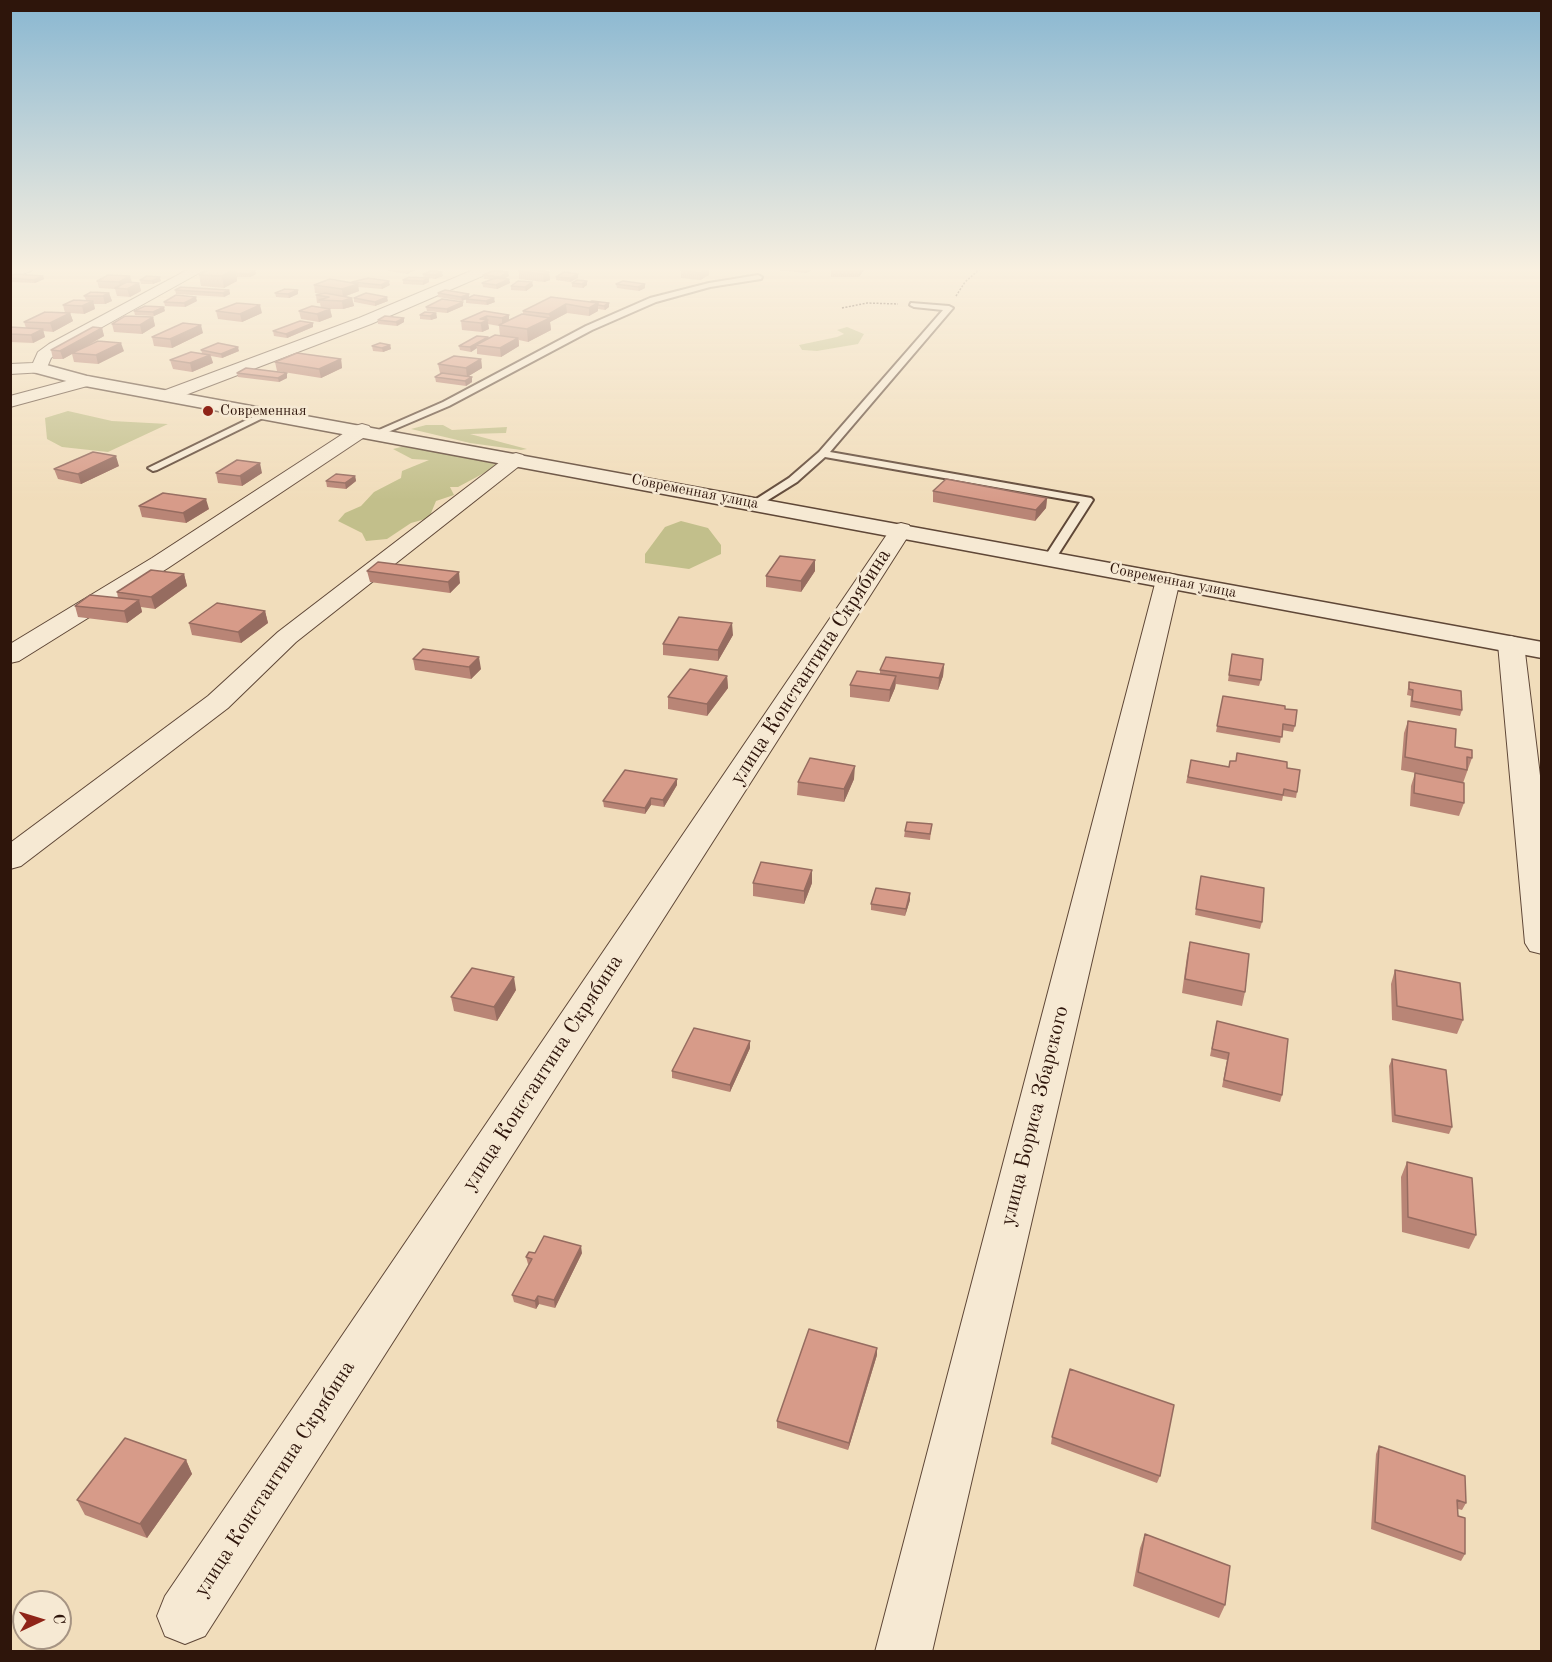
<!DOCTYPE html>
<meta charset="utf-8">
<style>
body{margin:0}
#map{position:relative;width:1552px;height:1662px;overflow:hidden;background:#f1ddbb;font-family:"Old Standard TT",serif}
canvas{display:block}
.frame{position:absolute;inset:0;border:12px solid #2e150b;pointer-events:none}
.north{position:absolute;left:12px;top:1590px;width:60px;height:60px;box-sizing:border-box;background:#f6e9d3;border:2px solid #a69483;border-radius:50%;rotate:86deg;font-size:16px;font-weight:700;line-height:24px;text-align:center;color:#2e150b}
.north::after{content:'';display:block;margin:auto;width:21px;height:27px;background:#8f2418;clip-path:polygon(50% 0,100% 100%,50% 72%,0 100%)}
</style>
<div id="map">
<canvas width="1552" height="1662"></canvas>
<div class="frame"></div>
<div class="north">С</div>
</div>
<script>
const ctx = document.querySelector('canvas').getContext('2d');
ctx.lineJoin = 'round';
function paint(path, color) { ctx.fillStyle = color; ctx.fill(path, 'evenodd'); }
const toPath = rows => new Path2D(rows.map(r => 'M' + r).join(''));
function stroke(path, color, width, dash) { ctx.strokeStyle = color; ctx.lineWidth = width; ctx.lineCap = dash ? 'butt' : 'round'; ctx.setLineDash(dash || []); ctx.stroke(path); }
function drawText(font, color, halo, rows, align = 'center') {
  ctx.font = font + ' "Old Standard TT",serif'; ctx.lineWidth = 5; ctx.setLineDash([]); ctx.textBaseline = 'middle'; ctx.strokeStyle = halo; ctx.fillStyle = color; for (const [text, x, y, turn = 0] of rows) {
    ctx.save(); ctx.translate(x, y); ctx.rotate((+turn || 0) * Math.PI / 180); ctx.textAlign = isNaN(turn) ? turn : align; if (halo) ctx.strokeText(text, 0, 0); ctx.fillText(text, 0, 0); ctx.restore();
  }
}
paint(toPath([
 [847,327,864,334,858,344,817,351,802,350,799,345,837,337,844,334,837,330],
 [68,411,112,421,168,424,108,452,62,447,47,439,45,418],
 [426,425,443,425,452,430,507,427,506,433,470,434,527,449,521,450,470,443,411,429],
 [409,445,499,465,458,487,450,487,454,495,436,501,429,518,411,523,387,539,366,541,362,533,338,521,345,513,361,506,374,492,401,478,402,471,429,460,412,459,393,449],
 [681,521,708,528,721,545,721,554,689,569,645,563,645,554,665,527]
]), '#c2bf8b');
const service = toPath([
 [758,275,762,277,761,279,710,287,656,302,592,330,449,406,381,435,372,433,443,402,586,326,650,298,709,283,758,275],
 [911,303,949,306,953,308,830,452,1091,498,1093,500,1054,561,1050,562,1044,558,1080,502,825,457,797,482,760,505,752,505,750,503,789,478,819,452,943,310,914,307,910,305,911,303],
 [265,411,273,413,157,470,153,471,148,468,265,411]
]);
const minor = toPath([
 [14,268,33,268,31,271,10,278,10,269,14,268],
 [191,268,208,268,61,350,51,358,45,372,10,374,10,364,33,363,38,352,49,344,191,268],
 [478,268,496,268,494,271,371,324,175,399,163,399,160,395,163,391,359,318,478,268],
 [85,376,91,377,94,381,91,385,10,407,10,396,85,376],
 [362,424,369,426,372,430,369,434,168,568,19,661,10,663,10,644,152,558,355,426,362,424],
 [516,453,523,455,526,459,523,463,296,642,228,708,21,866,10,869,10,843,208,696,278,632,509,455,516,453],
 [901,523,909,525,912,530,205,1636,185,1644,165,1636,157,1616,165,1596,890,530,893,525,901,523],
 [1168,573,1176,575,1180,580,932,1652,875,1652,1156,580,1160,575,1168,573],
 [1511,636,1520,639,1524,644,1542,792,1542,954,1530,951,1525,943,1498,644,1502,639,1511,636]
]);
const tertiary = toPath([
 [39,363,87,376,1542,642,1542,658,85,386,33,372,30,368,33,364,39,363]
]);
stroke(service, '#5f4737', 4);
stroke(minor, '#5f4737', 2);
stroke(tertiary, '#5f4737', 3);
stroke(toPath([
 [956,296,965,282,981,268],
 [842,308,867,303,898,304]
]), '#2e150b', 1.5, [2, 1.5]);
paint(service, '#f6e9d3');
paint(minor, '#f6e9d3');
paint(tertiary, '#f6e9d3');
paint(toPath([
 [43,268,65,268,62,269],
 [236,268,262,268,258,270],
 [388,268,417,268,417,269,407,274,389,271],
 [687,268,709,275,700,280,681,278,681,270],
 [761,268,815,268,806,273],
 [834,268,864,268,864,270,859,277,831,277,831,269],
 [255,270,256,274,250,277,237,277,237,281,224,288,201,286,199,275],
 [519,271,549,272,550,280,544,282,519,279],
 [442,272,443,276,435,279,429,278,429,282,423,285,403,284,403,280,424,278,423,274],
 [508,272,509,276,504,279,509,279,510,283,497,289,483,287,482,283,491,279,484,279,483,275],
 [108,275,130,276,132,282,139,283,141,291,130,297,117,296,115,289,99,288,97,281],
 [10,276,43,276,44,279,35,283,10,282],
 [556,277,578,278,570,282,556,280],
 [140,280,161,281,153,284,141,284],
 [587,281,587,285,583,288,572,287,572,283],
 [532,282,533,286,526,291,511,290,511,286],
 [352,283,390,285,382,289,358,287,359,291,346,296,352,298,354,306,343,309,328,309,330,309,332,317,319,322,301,319,299,311,321,308,320,303,317,303,316,295,320,294,315,293,314,285],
 [616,284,645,288,639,291,617,288],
 [175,290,229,290,230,294,224,297,176,294],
 [109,293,112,301,105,304,94,304,95,309,84,314,70,313,73,321,53,332,43,331,45,337,33,343,10,342,10,327,26,328,24,322,65,313,63,305,86,300,84,296],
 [275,293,298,294,289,298,276,297],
 [438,293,469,294,469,297,495,302,487,305,466,303,466,299,462,301,438,297],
 [551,297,590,302,609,303,609,307,605,310,598,309,598,311,589,316,567,313,550,322,551,330,528,342,519,340,519,346,501,357,477,354,477,348,471,352,460,350,459,346,500,336,499,326,488,324,489,329,482,332,462,330,461,321,484,311,509,315,509,320,523,314,523,311],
 [354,298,388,301,375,306,354,302],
 [197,301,185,307,165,306,164,302],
 [463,302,463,306,447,313,427,311,426,307],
 [134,311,165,311,154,316,135,315],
 [216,311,262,313,242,322,218,319],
 [436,313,437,318,431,320,420,319,420,315],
 [153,317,155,326,142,334,114,332,112,324],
 [404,318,404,322,397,326,378,324,378,320],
 [313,327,287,338,274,336,273,331],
 [102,328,104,336,84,348,124,351,98,364,74,362,72,354,63,359,53,359,51,350],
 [203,333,172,348,154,346,152,337],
 [390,345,391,349,383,352,373,351,372,346],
 [201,350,239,351,222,358,211,356,213,363,192,372,173,369,170,360,202,353],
 [341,359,342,368,321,378,277,371,275,362],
 [481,359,482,368,467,377,472,377,472,382,466,386,436,382,435,377,443,373,440,373,438,364],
 [237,373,287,373,287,378,279,382,238,377],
 [119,466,81,484,58,479,54,469],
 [216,473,262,473,242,486,218,483],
 [355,476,356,481,346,489,327,487,326,481],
 [933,491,1047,498,1046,508,1035,521,933,502],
 [139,506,209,509,186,523,142,517],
 [367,571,460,583,450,593,370,582],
 [815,571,801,592,766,587,766,576],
 [184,574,187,586,155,609,141,607,142,612,127,623,78,617,75,606,118,598,117,592],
 [265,611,268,623,241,643,192,635,189,623],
 [733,635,718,661,663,655,663,644],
 [1232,654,1261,680,1259,686,1228,681],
 [413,659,481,669,471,679,415,670],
 [944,664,943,676,938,690,896,684,895,688,889,702,850,697,850,685,880,674,880,670],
 [727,676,728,688,707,716,668,709,668,697],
 [1409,682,1462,710,1460,716,1410,707,1411,696,1407,695,1408,688],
 [1223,696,1295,726,1293,732,1282,730,1280,743,1216,732],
 [1408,721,1455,747,1472,758,1463,783,1464,803,1459,816,1410,806,1411,786,1415,773,1454,781,1401,770,1404,733],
 [1191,760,1229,767,1230,761,1287,768,1297,792,1296,798,1283,796,1282,801,1186,783],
 [677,779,677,785,664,807,651,805,645,814,604,807,603,801],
 [854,779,844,802,797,795,798,782],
 [905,831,931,831,930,840,904,837],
 [1201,876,1262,922,1260,929,1195,915],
 [753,883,812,883,804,904,753,896],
 [910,893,910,900,905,916,871,910,871,904],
 [1190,942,1245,992,1242,1006,1182,993,1187,956],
 [1395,970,1463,1020,1457,1034,1392,1020,1391,984],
 [516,990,497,1021,454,1011,451,997],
 [1217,1021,1282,1095,1280,1102,1222,1087,1227,1060,1210,1056],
 [750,1048,730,1092,672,1078,672,1071],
 [1392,1059,1452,1127,1449,1134,1392,1122,1389,1066],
 [1407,1162,1476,1235,1469,1249,1402,1232,1401,1177],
 [535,1253,582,1253,555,1308,539,1304,536,1309,514,1302,512,1295,529,1265,528,1264,526,1257],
 [877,1355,848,1450,777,1428,777,1421],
 [1052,1437,1160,1476,1157,1483,1051,1444],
 [1379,1446,1466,1503,1462,1510,1458,1509,1458,1516,1465,1554,1461,1561,1371,1529,1376,1454],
 [186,1460,192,1474,147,1538,85,1515,77,1500],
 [1145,1534,1225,1605,1219,1618,1133,1586,1140,1548]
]), '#b98576');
paint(toPath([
 [406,268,417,268,417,269,407,274],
 [709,268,709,275,700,280,700,273],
 [806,268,815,268,806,273],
 [860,268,864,268,864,270,859,277,859,269],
 [235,269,237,281,224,288,222,276],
 [255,270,256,274,250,277,249,274],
 [442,272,443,276,435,279,435,275],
 [508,272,509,276,501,280,500,277],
 [549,272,550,280,544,282,543,274],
 [578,274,578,278,570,282,570,278],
 [43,276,44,279,35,283,34,280],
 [130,276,132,284,121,289,119,282],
 [160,277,161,281,153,284,152,281],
 [429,278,429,282,423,285,423,281],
 [509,279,510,283,497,289,496,285],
 [389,281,390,285,382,289,381,285],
 [587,281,587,285,583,288,582,284],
 [532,282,533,286,526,291,525,287],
 [139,283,141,291,130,297,127,289],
 [358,284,359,291,343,297,342,289],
 [645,284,645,288,639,291,638,287],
 [229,290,230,294,224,297,223,293],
 [298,290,298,294,289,298,288,294],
 [109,293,112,301,105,304,103,296],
 [469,294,469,298,462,301,461,297],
 [196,297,197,301,185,307,184,303],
 [387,297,388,301,375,306,375,302],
 [352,298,354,306,343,309,342,301],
 [494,298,495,302,487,305,486,301],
 [93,301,95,309,84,314,82,306],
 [463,302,463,306,447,313,447,309],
 [598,303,598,311,589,316,589,308],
 [609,303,609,307,605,310,604,306],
 [566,304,567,313,550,322,551,330,528,342,527,329,550,318,549,314],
 [260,305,262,313,242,322,240,314],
 [164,307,165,311,154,316,153,312],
 [330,309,332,317,319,322,317,314],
 [70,313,73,321,53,332,50,323],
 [436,313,437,318,431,320,430,316],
 [509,315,509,323,502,325,502,318],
 [487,316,489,329,482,332,480,319],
 [153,317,155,326,142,334,140,325],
 [404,318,404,322,397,326,396,322],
 [313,323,313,327,287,338,286,334],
 [201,325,203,333,172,348,170,339],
 [102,328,104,336,63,359,60,351],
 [43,329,45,337,33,343,31,335],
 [488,337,489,342,476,345,477,348,471,352,470,347],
 [518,338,519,346,501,357,500,348],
 [121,343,124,351,98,364,96,355],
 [390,345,391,349,383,352,382,348],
 [238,347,239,351,222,358,221,354],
 [210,355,213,363,192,372,190,363],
 [341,359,342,368,321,378,319,369],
 [481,359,482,368,467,377,466,368],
 [287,373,287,378,279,382,278,378],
 [472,377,472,382,466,386,465,381],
 [116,456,119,466,81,484,78,474],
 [260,463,262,473,242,486,240,476],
 [355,476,356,481,346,489,345,483],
 [1047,498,1046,508,1035,521,1036,510],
 [206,499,209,509,186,523,183,513],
 [815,560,815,571,801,592,801,581],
 [459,572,460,583,450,593,448,582],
 [184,574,187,586,155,609,151,597],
 [139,600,142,612,127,623,124,611],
 [265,611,268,623,241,643,238,632],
 [732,623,733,635,718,661,718,650],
 [479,657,481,669,471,679,469,667],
 [944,664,943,676,938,690,939,678],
 [727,676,728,688,707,716,707,704],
 [896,676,895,688,889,702,890,690],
 [855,766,854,779,844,802,844,789],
 [677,779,677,785,664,807,663,800],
 [651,798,651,805,645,814,645,808],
 [812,870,812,883,804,904,804,891],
 [910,893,910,900,905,916,906,909],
 [514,977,516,990,497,1021,494,1007],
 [750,1041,750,1048,730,1092,730,1085],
 [581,1246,582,1253,555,1308,554,1300],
 [538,1296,539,1304,536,1309,535,1301],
 [877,1348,877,1355,848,1450,849,1443],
 [186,1460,192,1474,147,1538,140,1524]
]), '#966c60');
const building = toPath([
 [212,268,235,269,222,276,199,275,212,268],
 [687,268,709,268,700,273,681,270,687,268],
 [834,268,860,268,859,269,831,269,834,268],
 [235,269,255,270,249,274,236,273,235,269],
 [524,269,549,272,543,274,519,271,524,269],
 [431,271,442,272,435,275,423,274,431,271],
 [492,271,508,272,500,277,483,275,492,271],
 [564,272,578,274,570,278,556,277,564,272],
 [15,274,43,276,34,280,10,278,10,276,15,274],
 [108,275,130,276,119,282,97,281,108,275],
 [147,276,160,277,152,281,140,280,147,276],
 [409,277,429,278,423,281,403,280,409,277],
 [368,278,389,281,381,285,352,282,368,278],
 [495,278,509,279,496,285,482,283,495,278],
 [330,279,358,284,342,289,314,285,330,279],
 [577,280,587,281,582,284,572,283,577,280],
 [518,281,532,282,525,287,511,286,518,281],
 [623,281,645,284,638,287,616,284,623,281],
 [127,282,139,283,127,289,115,288,127,282],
 [181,287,229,290,223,293,175,290,181,287],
 [285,289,298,290,288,294,275,293,285,289],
 [445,290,469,294,461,297,438,293,445,290],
 [91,292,109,293,103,296,84,296,91,292],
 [325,293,352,298,342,301,319,300,329,297,316,295,325,293],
 [366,293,387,297,375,302,354,298,366,293],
 [176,295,196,297,184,303,164,302,176,295],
 [474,295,494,298,486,301,466,299,474,295],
 [551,297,598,303,589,308,566,304,549,314,523,311,551,297],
 [442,299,463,302,447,309,426,307,442,299],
 [74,300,93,301,82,306,63,305,74,300],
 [592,301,609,303,604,306,598,305,598,303,590,302,592,301],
 [237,303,260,305,240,314,216,311,237,303],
 [145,306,164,307,153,312,134,311,145,306],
 [312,306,330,309,317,314,299,311,312,306],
 [484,311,509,315,502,318,487,316,480,319,488,320,481,323,461,321,484,311],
 [45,312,70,313,50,323,24,322,45,312],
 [425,312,436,313,430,316,420,315,425,312],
 [522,314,550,318,527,329,499,325,522,314],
 [125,316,153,317,140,325,112,324,125,316],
 [385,316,404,318,396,322,378,320,385,316],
 [300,321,313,323,286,334,273,331,300,321],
 [183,323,201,325,170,339,152,337,183,323],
 [10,327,43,329,31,335,10,334,10,327],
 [93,327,102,328,60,351,51,350,93,327],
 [495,335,518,338,500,348,476,345,495,335],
 [477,336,488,337,470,347,459,346,477,336],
 [98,341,121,343,96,355,72,353,98,341],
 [218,343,238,347,221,354,201,350,218,343],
 [380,343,390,345,382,348,372,346,380,343],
 [191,352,210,355,190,363,170,360,191,352],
 [297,353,341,359,319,369,275,362,297,353],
 [454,356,481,359,466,368,438,364,454,356],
 [246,368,287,373,278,378,237,373,246,368],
 [442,373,472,377,465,381,435,377,442,373],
 [93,452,116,456,78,474,54,469,93,452],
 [237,460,260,463,240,476,216,473,237,460],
 [336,474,355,476,345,483,326,481,336,474],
 [946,479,1047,498,1036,510,933,491,946,479],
 [163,493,206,499,183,513,139,506,163,493],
 [780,556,815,560,801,581,766,576,780,556],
 [378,562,459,572,448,582,367,571,378,562],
 [151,570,184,574,151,597,117,592,151,570],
 [90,595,139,600,124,611,75,606,90,595],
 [217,603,265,611,238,632,189,623,217,603],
 [679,617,732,623,718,650,663,644,679,617],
 [423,649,479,657,469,667,413,659,423,649],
 [1232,654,1263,659,1261,680,1229,675,1232,654],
 [886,657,944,664,939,678,880,670,886,657],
 [690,669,727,676,707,704,668,697,690,669],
 [857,671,896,676,890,690,850,685,857,671],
 [1409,682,1461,691,1462,710,1412,701,1413,690,1409,689,1409,682],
 [1223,696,1285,706,1285,709,1297,710,1295,726,1283,724,1282,737,1217,726,1223,696],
 [1408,721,1456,729,1455,747,1472,750,1472,758,1467,757,1467,770,1405,757,1408,721],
 [1237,753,1287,762,1287,768,1300,770,1297,792,1284,789,1283,795,1188,777,1191,760,1229,767,1230,761,1236,761,1237,753],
 [810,758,855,766,844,789,798,782,810,758],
 [625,770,677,779,663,800,651,798,645,808,603,801,625,770],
 [1415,773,1464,783,1464,803,1414,793,1415,773],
 [907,822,932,824,930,834,905,831,907,822],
 [761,862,812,870,804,891,753,883,761,862],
 [1201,876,1264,888,1262,922,1196,909,1201,876],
 [876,888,910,893,906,909,871,904,876,888],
 [1190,942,1249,954,1245,992,1185,979,1190,942],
 [472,968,514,977,494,1007,451,997,472,968],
 [1395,970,1460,983,1463,1020,1397,1006,1395,970],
 [1217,1021,1288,1039,1282,1095,1224,1080,1229,1053,1212,1049,1217,1021],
 [694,1028,750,1041,730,1085,672,1071,694,1028],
 [1392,1059,1446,1070,1452,1127,1395,1115,1392,1059],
 [1407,1162,1472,1178,1476,1235,1408,1217,1407,1162],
 [544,1236,581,1246,554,1300,538,1296,535,1301,512,1295,532,1259,526,1257,529,1252,535,1253,544,1236],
 [809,1329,877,1348,849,1443,777,1421,809,1329],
 [1070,1369,1174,1405,1160,1476,1052,1437,1070,1369],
 [125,1438,186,1460,140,1524,77,1500,125,1438],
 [1379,1446,1465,1476,1466,1503,1457,1500,1458,1516,1465,1518,1465,1554,1375,1522,1379,1446],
 [1145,1534,1230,1566,1225,1605,1138,1572,1145,1534]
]);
paint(building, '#d79b89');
stroke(building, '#966c60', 1.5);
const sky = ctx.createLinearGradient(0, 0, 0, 500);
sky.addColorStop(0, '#89b7d1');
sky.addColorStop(0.54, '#f9f0e0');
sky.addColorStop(1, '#f9f0e000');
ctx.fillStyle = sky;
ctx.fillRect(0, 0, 1552, 500);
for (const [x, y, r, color] of [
 [208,411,6,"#8f2418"]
]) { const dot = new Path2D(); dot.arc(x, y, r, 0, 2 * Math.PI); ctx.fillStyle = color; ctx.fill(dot); stroke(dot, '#f6e9d3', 2); }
drawText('15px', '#2e150b', '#f6e9d3', [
 ["Современная",220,411]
], 'left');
drawText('15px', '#2e150b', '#f6e9d3', [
 ["Современная улица",695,492,11],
 ["Современная улица",1173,581,11]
]);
drawText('21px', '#2e150b', '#f6e9d3', [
 ["улица Константина Скрябина",811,667,-57],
 ["улица Константина Скрябина",543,1073,-57],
 ["улица Бориса Збарского",1035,1116,-76],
 ["улица Константина Скрябина",275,1479,-57]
]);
</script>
